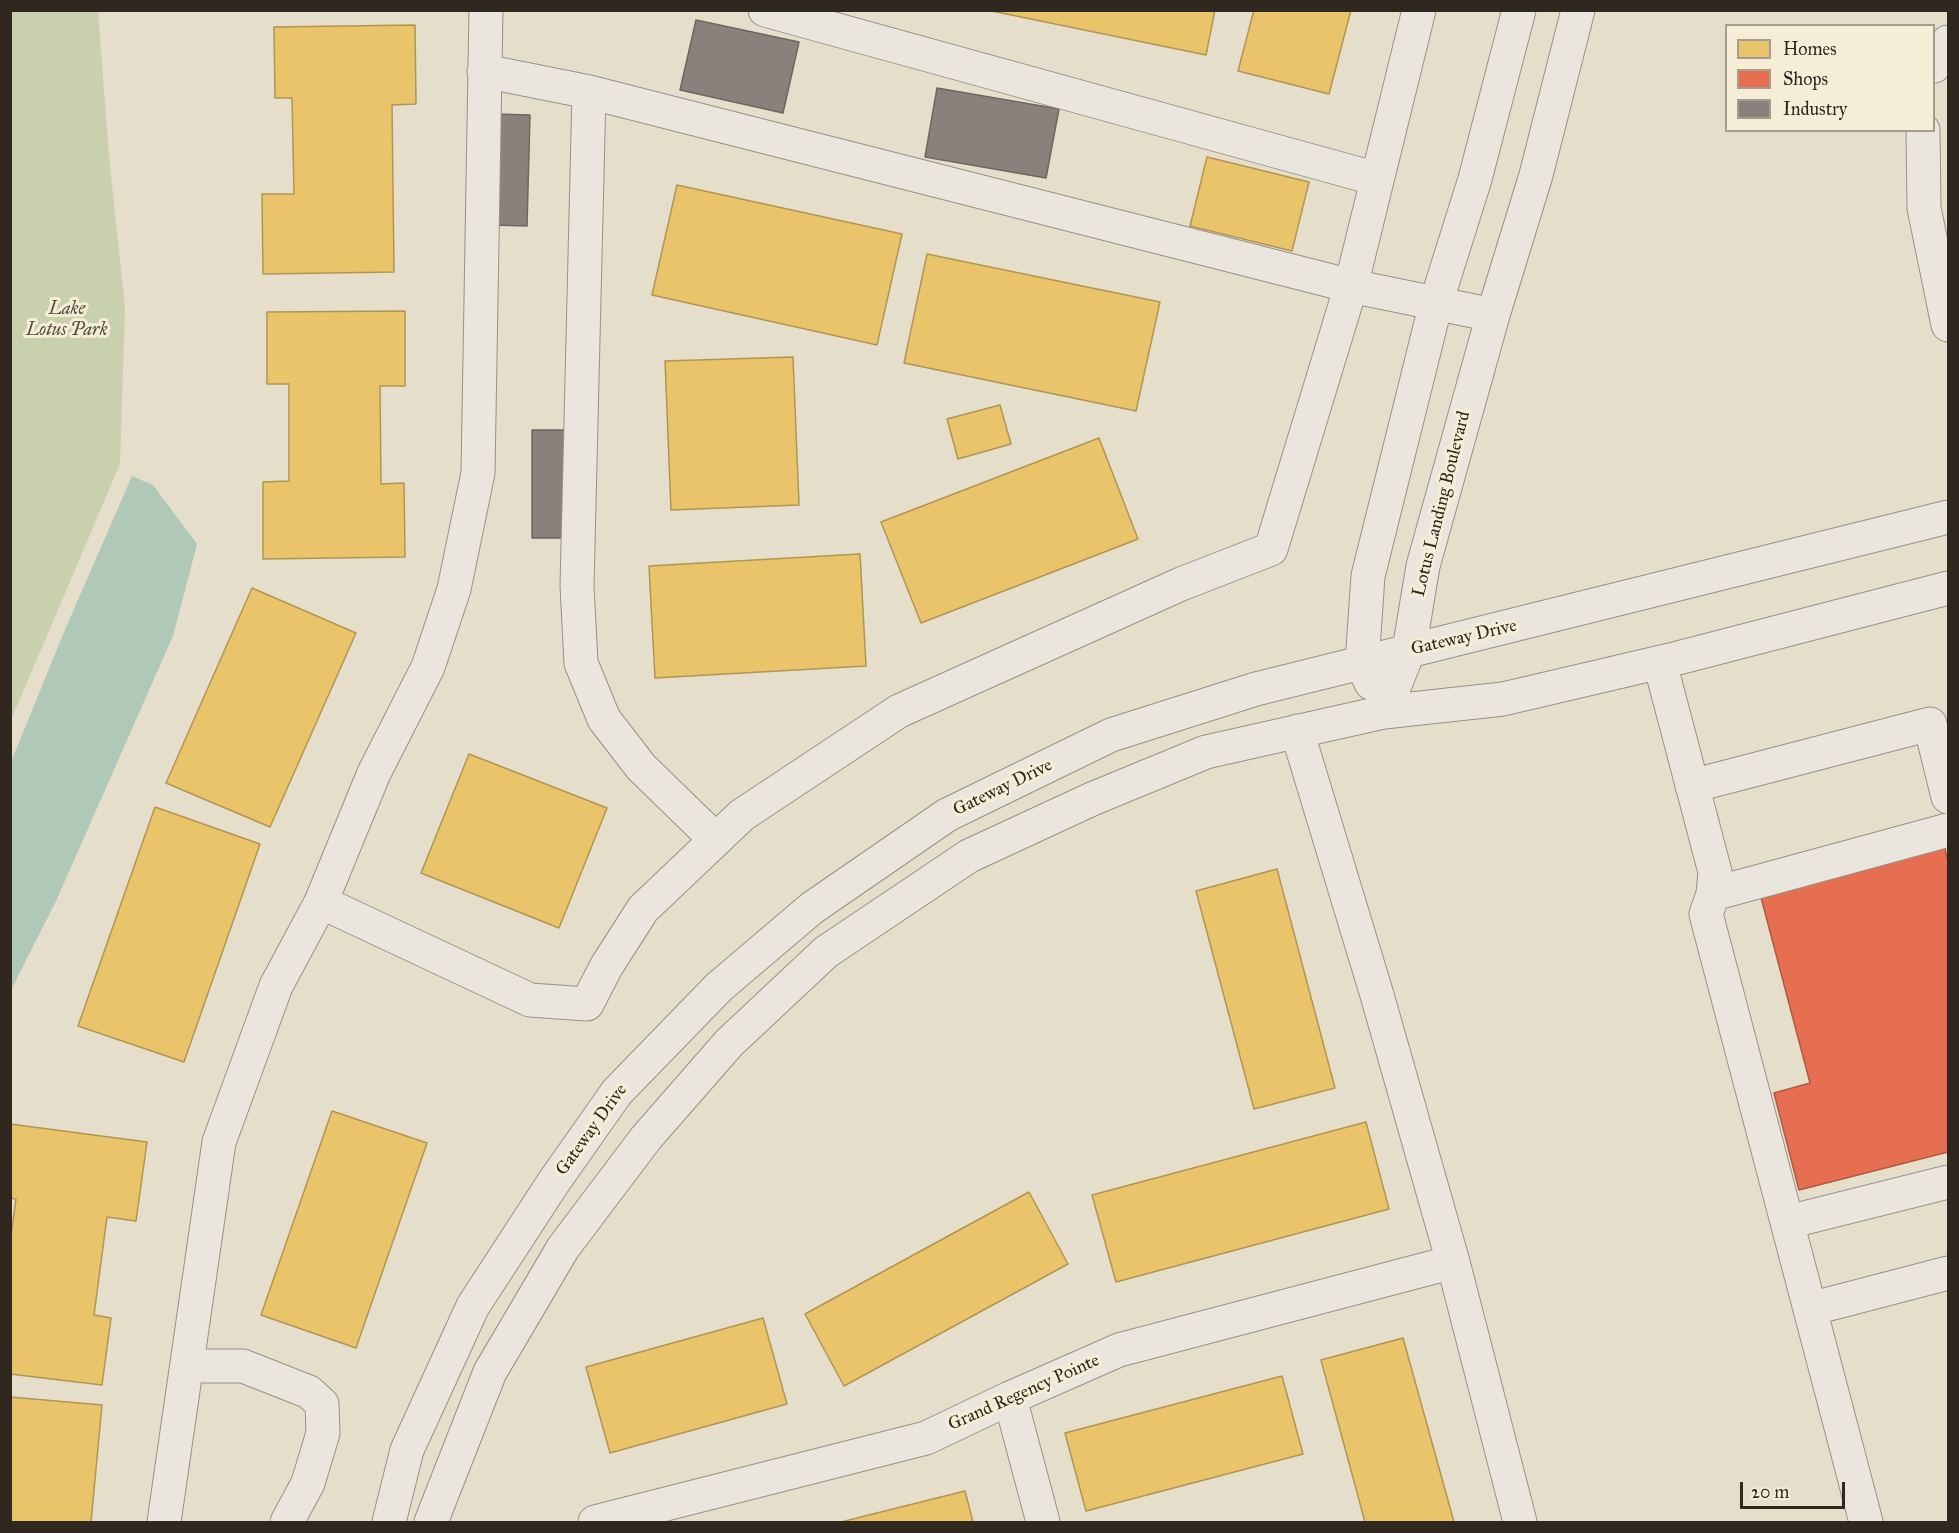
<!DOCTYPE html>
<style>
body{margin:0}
#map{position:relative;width:1959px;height:1533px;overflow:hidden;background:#e4deca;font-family:"IM FELL Great Primer",serif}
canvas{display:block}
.frame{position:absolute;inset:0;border:12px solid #30271e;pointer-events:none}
.legend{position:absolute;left:1725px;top:24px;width:210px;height:108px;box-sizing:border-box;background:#f5edd6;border:2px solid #a69e8c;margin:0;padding:8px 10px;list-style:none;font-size:18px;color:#30271e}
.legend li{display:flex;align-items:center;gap:12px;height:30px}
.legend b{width:30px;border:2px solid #a69e8c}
.scale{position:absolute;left:1740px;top:1482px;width:105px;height:27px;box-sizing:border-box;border:3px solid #30271e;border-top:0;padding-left:8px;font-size:18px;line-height:21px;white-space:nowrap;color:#30271e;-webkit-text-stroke:4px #f5edd6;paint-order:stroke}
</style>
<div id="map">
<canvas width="1959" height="1533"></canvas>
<div class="frame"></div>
<ul class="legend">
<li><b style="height:16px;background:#e9c46a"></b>Homes</li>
<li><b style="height:16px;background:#e76f51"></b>Shops</li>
<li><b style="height:16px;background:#8a817c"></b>Industry</li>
</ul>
<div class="scale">20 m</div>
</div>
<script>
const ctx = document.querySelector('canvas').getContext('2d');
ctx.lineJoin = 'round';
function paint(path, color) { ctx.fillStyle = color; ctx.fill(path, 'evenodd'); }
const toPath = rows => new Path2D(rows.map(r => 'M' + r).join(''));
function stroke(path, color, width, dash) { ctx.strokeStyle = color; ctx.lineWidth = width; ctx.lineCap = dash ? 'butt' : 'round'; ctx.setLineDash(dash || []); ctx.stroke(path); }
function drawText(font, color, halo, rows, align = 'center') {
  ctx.font = font + ' "IM FELL Great Primer",serif'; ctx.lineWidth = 6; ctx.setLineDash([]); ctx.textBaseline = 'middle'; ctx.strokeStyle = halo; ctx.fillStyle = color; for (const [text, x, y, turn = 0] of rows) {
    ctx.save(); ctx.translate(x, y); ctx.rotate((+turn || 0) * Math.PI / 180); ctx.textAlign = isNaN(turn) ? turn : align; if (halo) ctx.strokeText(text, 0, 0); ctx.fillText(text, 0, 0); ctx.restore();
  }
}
paint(toPath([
 [11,10,98,11,109,156,125,308,120,464,11,720]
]), '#c8d0ae');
paint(toPath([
 [132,476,153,485,197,544,173,636,56,901,11,990,11,762,64,632]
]), '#b0c8b7');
const homes = toPath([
 [987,10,1215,10,1206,55,987,10],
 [1254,10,1351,10,1329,94,1238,71,1254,10],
 [415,25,416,104,392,105,394,272,263,274,262,194,294,194,292,98,275,98,274,27,415,25],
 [1207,157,1309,182,1292,251,1190,226,1207,157],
 [677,185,902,234,877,345,652,295,677,185],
 [927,254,1160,302,1136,411,904,363,927,254],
 [405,311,405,386,380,386,381,484,404,483,405,557,263,559,263,482,289,481,289,384,267,384,267,312,405,311],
 [793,357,799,505,671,510,665,361,793,357],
 [1000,405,1011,444,958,459,947,419,1000,405],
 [1099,438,1138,539,921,623,881,522,1099,438],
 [860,554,866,666,655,678,649,566,860,554],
 [252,588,356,633,270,827,166,783,252,588],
 [469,754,607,808,559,928,421,873,469,754],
 [155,807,260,844,184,1062,78,1026,155,807],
 [1277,869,1335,1088,1254,1109,1196,891,1277,869],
 [332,1111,427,1143,356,1348,261,1315,332,1111],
 [1366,1122,1389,1209,1116,1282,1092,1195,1366,1122],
 [10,1124,147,1142,136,1221,107,1217,94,1315,111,1318,102,1385,10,1374,10,1243,16,1199,10,1198,10,1124],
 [1029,1192,1068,1264,844,1386,805,1314,1029,1192],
 [763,1318,787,1404,610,1453,586,1367,763,1318],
 [1403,1338,1454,1522,1365,1522,1321,1360,1403,1338],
 [1282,1376,1303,1454,1086,1511,1065,1433,1282,1376],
 [10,1397,102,1405,91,1522,10,1522,10,1397],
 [965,1491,973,1522,841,1522,965,1491]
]);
paint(homes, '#e9c46a');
stroke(homes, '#b29553', 1.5);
const shops = toPath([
 [1943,840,1948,862,1948,1152,1799,1190,1774,1093,1810,1083,1758,886,1943,840]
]);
paint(shops, '#e76f51');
stroke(shops, '#b05942', 1.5);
const industry = toPath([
 [696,20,799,42,783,113,680,90,696,20],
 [937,88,1059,109,1046,178,925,157,937,88],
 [494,114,530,115,527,226,491,225,494,114],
 [532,430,569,430,569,538,532,538,532,430]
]);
paint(industry, '#8a817c');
stroke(industry, '#6f6660', 1.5);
const minor = toPath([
 [765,10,1377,179],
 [1934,66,1948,42],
 [484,71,589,92,1351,286,1493,315],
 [589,92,577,586,581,663,604,719,641,767,716,840],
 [1923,130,1924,208,1948,325],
 [1660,663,1715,872,1713,894,1706,914,1866,1522],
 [1371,683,1362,663,1368,576,1436,303,1475,179,1519,10],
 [1384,712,1409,650,1423,566,1493,315,1536,175,1578,10],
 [1297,731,1377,995,1453,1262,1520,1522],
 [1692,786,1930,724,1948,797],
 [1713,894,1948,830],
 [321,902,530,1000,587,1004,606,967,643,909,742,815,899,711,1181,584,1271,549,1351,286,1419,10],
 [1788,1222,1948,1182],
 [1810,1309,1948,1273],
 [187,1366,243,1366,309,1392,322,1404,323,1433,308,1483,287,1522],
 [1010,1398,1043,1522],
 [164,1522,219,1142,276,986,321,902,374,773,428,667,454,589,478,473,486,10],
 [389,1522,407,1450,473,1306,553,1183,617,1092,719,987,812,908,947,815,1111,735,1256,689,1948,517],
 [431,1522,490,1372,563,1248,646,1138,729,1043,826,952,969,856,1092,799,1206,752,1384,712,1503,699,1678,658,1948,588],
 [595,1522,926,1438,1010,1398,1119,1350,1453,1262]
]);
stroke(minor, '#979286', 35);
stroke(minor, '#eae6dd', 33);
drawText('italic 18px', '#504e3c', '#f5edd6', [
 ["Lake",67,310],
 ["Lotus Park",67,331]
]);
drawText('18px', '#30271e', '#f5edd6', [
 ["Lotus Landing Boulevard",1442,504,-76],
 ["Gateway Drive",1464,638,-13],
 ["Gateway Drive",1003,788,-26],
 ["Gateway Drive",592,1130,-54],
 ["Grand Regency Pointe",1024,1393,-24]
]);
</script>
